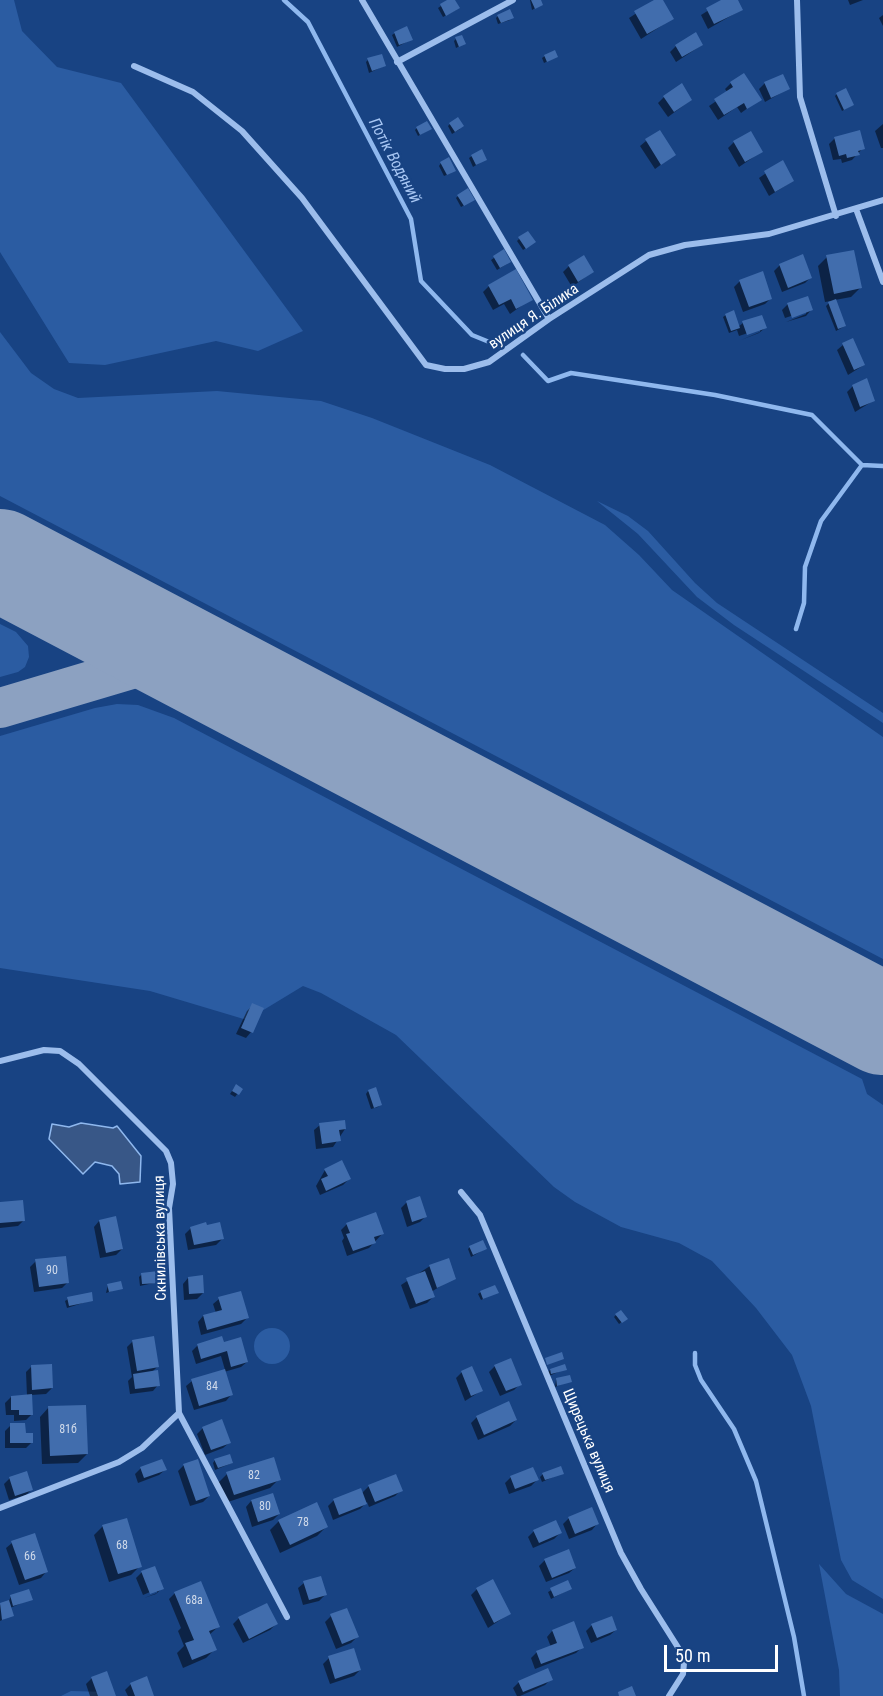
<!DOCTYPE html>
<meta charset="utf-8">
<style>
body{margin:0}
#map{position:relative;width:883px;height:1696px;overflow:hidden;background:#184383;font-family:"Roboto Condensed",sans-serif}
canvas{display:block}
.scale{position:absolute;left:664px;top:1645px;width:114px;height:27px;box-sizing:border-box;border:3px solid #fff;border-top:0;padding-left:8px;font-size:18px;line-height:21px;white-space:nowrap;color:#fff;-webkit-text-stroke:4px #184383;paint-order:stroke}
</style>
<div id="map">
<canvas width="883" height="1696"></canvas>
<div class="scale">50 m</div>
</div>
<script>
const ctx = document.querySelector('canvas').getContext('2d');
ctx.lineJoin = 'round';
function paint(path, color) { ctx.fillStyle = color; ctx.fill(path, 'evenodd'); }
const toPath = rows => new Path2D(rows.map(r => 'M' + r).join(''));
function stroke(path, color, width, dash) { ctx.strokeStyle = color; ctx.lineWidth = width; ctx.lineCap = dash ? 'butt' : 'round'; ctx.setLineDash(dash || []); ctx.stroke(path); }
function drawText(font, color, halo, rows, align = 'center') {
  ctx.font = font + ' "Roboto Condensed",sans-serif'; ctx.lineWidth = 5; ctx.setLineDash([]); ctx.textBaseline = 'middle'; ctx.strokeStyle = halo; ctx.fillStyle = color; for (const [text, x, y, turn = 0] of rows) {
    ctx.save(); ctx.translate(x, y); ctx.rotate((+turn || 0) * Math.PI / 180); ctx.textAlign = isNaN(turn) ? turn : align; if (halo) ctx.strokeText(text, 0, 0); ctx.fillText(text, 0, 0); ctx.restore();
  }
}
paint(toPath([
 [0,0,14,0,22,31,57,67,121,83,303,331,258,351,216,341,105,365,69,363,0,252],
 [0,332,31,373,54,389,78,398,217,391,321,401,372,418,490,465,605,525,639,555,672,590,883,737,883,959,0,496],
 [597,501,628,516,648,531,695,583,717,603,883,713,883,723,734,625,697,597,638,534],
 [0,624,16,632,28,646,29,657,25,667,18,672,0,677],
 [117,704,138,705,174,718,862,1079,867,1094,883,1105,883,1599,852,1580,841,1560,811,1406,792,1355,756,1308,712,1261,679,1243,621,1227,575,1202,554,1187,396,1035,321,993,303,986,247,1020,150,991,0,968,0,736,95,708],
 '254 1346a18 18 0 1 1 36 0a18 18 0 1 1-36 0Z',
 [819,1564,846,1594,883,1614,883,1696,840,1696,839,1670],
 [71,1691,108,1692,110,1696,61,1696]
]), '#2b5ca2');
const water = toPath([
 [81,1123,113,1128,117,1126,141,1156,140,1182,120,1184,119,1174,112,1166,95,1162,83,1174,49,1139,52,1124,69,1127,81,1123]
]);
paint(water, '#385787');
stroke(water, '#8fb8ee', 1.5);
paint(toPath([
 [450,0,454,0,456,10,443,17,438,8],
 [530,0,539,0,541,5,532,10],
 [657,0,662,0,672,19,641,39,629,18],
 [725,0,736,0,741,10,708,29,701,15],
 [848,0,863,0,850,5],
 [883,15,883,26,879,18],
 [498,16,510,20,498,24,496,18],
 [395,33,412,39,397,47,392,35],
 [456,39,464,44,456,48,454,41],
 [702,45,676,62,670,52,676,46],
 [545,56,556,57,544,63,542,58],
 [368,60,384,66,369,73,366,62],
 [731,83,760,99,741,113,737,107,718,120,709,106,728,93,725,89],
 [765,83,788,89,765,102,759,89],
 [837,94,853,105,842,111,835,96],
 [664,97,691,100,668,117,658,103],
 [450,124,460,129,452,134,448,126],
 [883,124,883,148,881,148,875,131],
 [417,128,430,129,418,136,415,130],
 [835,138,863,148,852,160,842,163,841,159,833,160,829,144],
 [646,141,674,155,655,169,640,146],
 [734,142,761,152,739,167,728,148],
 [472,156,486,159,473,167,469,158],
 [782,162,793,181,769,196,759,178],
 [441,163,451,173,444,176,439,166],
 [458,196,470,202,461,207,456,198],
 [519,239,531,245,523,250,517,241],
 [504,251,507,264,497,270,491,260],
 [827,257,860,288,851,297,835,300,845,326,836,331,826,306,831,301,825,302,818,266],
 [780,265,811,277,805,283,782,292,774,271],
 [569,266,592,272,572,287,563,272],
 [740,281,771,298,765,304,743,312,734,287],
 [489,286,531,299,510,314,504,304,493,310,483,292],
 [788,304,811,310,806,316,786,322,806,314,806,311,785,318,782,310],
 [726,315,738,327,743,323,765,328,759,333,741,340,760,332,760,329,739,336,737,330,729,333,723,317],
 [843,345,864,365,848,375,837,350],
 [853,386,873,401,855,412,847,392],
 [253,1005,251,1032,246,1038,236,1034,247,1011],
 [234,1088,241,1089,235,1097,230,1094],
 [368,1091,381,1104,378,1107,371,1109,366,1094],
 [320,1125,345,1129,333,1147,316,1149,314,1130],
 [325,1170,349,1179,343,1185,320,1195,316,1186],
 [420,1198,426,1216,420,1222,407,1227,401,1208,406,1203],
 [0,1204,24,1220,18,1226,0,1228],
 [99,1221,122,1249,116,1255,100,1258,94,1227],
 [347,1224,382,1234,369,1248,347,1256,342,1241,344,1238,341,1230],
 [191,1228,222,1239,216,1245,188,1250,185,1234],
 [470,1247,485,1249,471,1257,468,1249],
 [36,1261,68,1282,62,1288,34,1292,30,1267],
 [430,1266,454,1278,431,1292,433,1297,427,1303,410,1309,401,1285],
 [142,1274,158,1282,140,1286,139,1277],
 [188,1278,203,1293,197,1299,184,1300,183,1284],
 [108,1285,121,1288,106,1293],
 [481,1292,497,1292,481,1300,478,1294],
 [68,1299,92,1300,67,1308,65,1301],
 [219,1299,247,1318,241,1324,201,1335,198,1322,203,1316,216,1313,213,1304],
 [616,1315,623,1321,619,1324,614,1317],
 [133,1341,157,1367,151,1373,158,1385,153,1391,130,1394,128,1381,132,1377,127,1347],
 [223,1344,247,1362,241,1367,224,1372,231,1395,226,1401,194,1410,186,1386,192,1381,225,1370,221,1356,196,1364,192,1351,198,1345],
 [495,1366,520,1384,514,1390,500,1396,489,1372],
 [31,1367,52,1388,46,1394,31,1395,32,1414,26,1420,14,1421,14,1415,6,1415,5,1403,11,1397,27,1396,26,1372],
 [565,1369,549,1376,548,1372,550,1370],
 [462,1372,481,1391,465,1401,456,1378],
 [556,1380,570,1381,555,1387],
 [49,1407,87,1454,78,1463,42,1464,40,1417],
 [477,1417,516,1420,510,1426,478,1440,471,1423],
 [11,1425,32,1442,26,1448,5,1448,5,1431],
 [203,1428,229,1443,223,1448,205,1455,197,1434],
 [215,1460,232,1463,215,1470,213,1463],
 [184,1465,209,1496,203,1502,190,1506,178,1471],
 [141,1468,165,1470,159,1475,138,1483,135,1474],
 [562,1473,542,1482,540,1477,543,1474],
 [227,1474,279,1479,270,1488,225,1503,218,1483],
 [511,1477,537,1480,531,1486,509,1494,505,1483],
 [10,1478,31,1490,26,1495,9,1500,4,1484],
 [369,1486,401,1490,395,1496,369,1507,367,1502,360,1509,333,1520,328,1506,334,1500,361,1494],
 [272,1495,279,1514,273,1520,252,1527,246,1507,251,1501],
 [569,1518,597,1524,592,1530,569,1539,563,1524],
 [279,1521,326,1527,317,1536,280,1553,270,1530],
 [103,1526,140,1566,131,1575,109,1582,94,1535],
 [534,1531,560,1533,554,1539,533,1548,528,1537],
 [12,1543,46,1572,41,1578,19,1585,6,1548],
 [545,1560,575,1568,569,1573,546,1582,539,1566],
 [142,1572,162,1588,156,1594,144,1598,157,1593,157,1589,143,1595,136,1578],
 [567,1582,570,1589,551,1599,548,1592],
 [304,1583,325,1595,319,1601,303,1605,298,1588],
 [477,1589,509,1614,488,1628,471,1595],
 [175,1593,218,1627,209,1635,215,1649,206,1658,183,1668,177,1653,184,1646,178,1631,181,1628,169,1599],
 [11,1596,31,1599,10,1608,12,1615,0,1621,0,1605,9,1601],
 [331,1616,357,1637,351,1643,336,1649,325,1622],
 [239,1618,276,1624,270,1630,243,1643,233,1624],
 [592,1625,616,1630,610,1635,591,1643,586,1631],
 [552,1631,582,1647,576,1653,535,1669,531,1658,537,1652,551,1647,547,1637],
 [329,1658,360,1670,354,1676,330,1684,323,1664],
 [92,1678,115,1696,90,1696,86,1684],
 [551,1679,545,1685,520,1696,517,1696,513,1688,519,1682],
 [131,1684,153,1696,128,1696,125,1690]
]), '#0007');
stroke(toPath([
 [284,0,308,22,411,219,421,281,472,335,504,348],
 [523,355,548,381,571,373,715,395,812,415,862,465,883,466],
 [796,629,804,603,805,567,821,521,862,465],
 [695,1353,695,1365,701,1380,734,1429,756,1481,794,1637,804,1696]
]), '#8fb8ee', 4.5);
stroke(toPath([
 [0,708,148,664,192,666,243,687]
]), '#8ca1c1', 40);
stroke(toPath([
 [0,560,883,1024]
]), '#8ca1c1', 102);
paint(toPath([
 [447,0,455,0,460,8,446,16,440,4],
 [531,0,541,0,543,5,535,9],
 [654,0,663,0,674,19,647,34,634,11],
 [721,0,738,0,743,10,714,24,706,8],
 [510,9,514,18,501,23,497,15],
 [407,26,413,40,399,45,394,32],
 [696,32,703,45,682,57,675,45],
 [462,35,466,44,459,47,455,37],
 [555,50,558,57,547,62,544,55],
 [382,54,386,66,372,71,367,58],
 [744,73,762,100,747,109,744,103,724,115,714,99,733,87,730,82],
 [783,74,790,89,771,98,764,82],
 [682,83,692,100,674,112,663,96],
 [846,88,854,105,844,110,836,93],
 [458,117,464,126,455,132,449,123],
 [427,121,432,129,420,135,416,127],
 [660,130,676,155,661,165,645,139],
 [860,130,865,149,858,151,860,155,847,158,846,154,839,156,834,137],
 [751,131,763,152,745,162,733,141],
 [482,149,487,160,476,165,471,155],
 [449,157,456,171,447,175,440,162],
 [783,160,794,181,775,192,764,171],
 [468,188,475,200,464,206,457,195],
 [528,231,536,242,526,249,518,237],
 [504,249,511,262,500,268,493,256],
 [854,250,862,288,834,294,826,255],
 [803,254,812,278,788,288,779,264],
 [584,255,594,272,578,282,568,265],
 [516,269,533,300,516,309,511,299,499,305,488,285],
 [763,271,772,299,749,307,739,280],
 [808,296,813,310,792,318,787,303],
 [836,299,846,326,838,329,828,302],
 [734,310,740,328,731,331,725,314],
 [762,315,767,328,747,335,742,321],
 [853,338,865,365,854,370,842,343],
 [867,378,875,401,860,407,852,385],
 [252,1003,264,1008,253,1033,241,1028],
 [236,1084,243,1089,239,1095,232,1091],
 [376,1087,382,1105,374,1108,368,1090],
 [345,1120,346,1129,339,1130,341,1141,322,1144,319,1123],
 [342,1160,351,1179,326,1191,321,1179,328,1176,324,1169],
 [420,1196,427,1217,412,1222,406,1201],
 [23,1200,25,1221,0,1223,0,1202],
 [376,1212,384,1234,374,1237,376,1243,353,1251,346,1234,350,1233,346,1223],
 [116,1216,123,1249,106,1253,99,1220],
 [206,1222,207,1225,220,1222,224,1239,194,1245,190,1227],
 [483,1240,487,1249,473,1255,469,1246],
 [66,1256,69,1283,39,1287,35,1259],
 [449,1258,456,1279,437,1288,429,1265],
 [158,1271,160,1283,142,1284,141,1273],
 [425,1271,435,1297,416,1304,406,1278],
 [203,1275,204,1293,189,1294,188,1277],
 [121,1281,123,1289,109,1292,107,1284],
 [495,1285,499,1293,483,1299,480,1291],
 [241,1291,249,1318,207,1330,203,1315,222,1310,218,1297],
 [92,1292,93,1301,69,1306,67,1297],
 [621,1310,628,1319,622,1323,615,1314],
 [154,1336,159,1367,137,1371,132,1340],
 [222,1336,224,1342,241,1337,248,1362,231,1367,227,1351,201,1359,197,1344],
 [562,1352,564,1359,547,1365,545,1358],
 [511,1358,522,1385,506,1391,494,1365],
 [52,1364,53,1388,32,1390,31,1365],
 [565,1364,567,1370,551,1374,550,1369],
 [472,1366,483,1391,471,1396,461,1371],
 [225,1369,233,1395,199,1406,191,1379],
 [158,1370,160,1386,135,1389,133,1374],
 [570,1375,572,1382,557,1386,556,1378],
 [32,1394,33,1415,19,1415,19,1410,11,1410,11,1396],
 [509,1401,517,1420,484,1435,476,1416],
 [86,1405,88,1454,50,1456,48,1406],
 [222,1419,231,1443,211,1450,202,1427],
 [10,1423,25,1423,26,1433,33,1433,33,1443,10,1443],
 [230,1454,233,1463,218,1468,214,1459],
 [274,1457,281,1480,234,1495,226,1472],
 [162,1459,167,1470,144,1478,140,1467],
 [198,1459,210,1496,196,1501,183,1464],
 [561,1466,564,1474,545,1480,542,1473],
 [533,1467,539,1480,515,1489,510,1476],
 [27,1471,33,1490,15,1496,9,1477],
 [396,1474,403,1491,375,1502,368,1485],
 [361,1488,367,1504,339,1515,333,1499],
 [273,1493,280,1514,258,1522,251,1500],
 [317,1502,328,1527,290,1545,278,1520],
 [592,1507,599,1524,575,1534,568,1517],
 [127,1518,142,1567,118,1574,102,1525],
 [556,1520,562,1533,539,1543,533,1530],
 [35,1533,48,1572,25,1580,11,1541],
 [569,1549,576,1568,552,1578,544,1559],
 [155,1566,164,1589,150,1594,141,1571],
 [321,1576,327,1595,309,1600,303,1581],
 [493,1579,511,1614,494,1623,476,1588],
 [568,1580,572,1589,554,1597,550,1588],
 [201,1581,220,1627,209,1631,217,1650,192,1660,185,1643,194,1640,174,1592],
 [29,1589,33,1600,13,1606,10,1595],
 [9,1600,14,1616,2,1620,0,1603],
 [267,1603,278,1624,249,1639,238,1617],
 [347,1608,359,1637,342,1644,330,1614],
 [612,1616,617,1630,597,1638,591,1624],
 [574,1621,584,1648,541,1664,536,1651,557,1643,552,1630],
 [354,1648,361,1670,335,1679,328,1656],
 [548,1668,553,1680,523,1692,518,1681],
 [107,1671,116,1696,98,1696,91,1677],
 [147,1676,154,1696,135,1696,130,1683],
 [632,1686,636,1696,619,1696,618,1692]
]), '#416dad');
stroke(toPath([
 [362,0,549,319],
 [797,0,800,97,836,216],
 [397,62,513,0],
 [134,66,193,92,242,131,302,198,426,365,445,369,464,369,489,362,549,319,649,255,685,245,769,234,883,200],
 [856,209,883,282],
 [0,1061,44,1050,60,1051,79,1064,166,1151,171,1163,173,1184,169,1208,179,1413,142,1448,119,1462,0,1508],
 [461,1192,480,1215,621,1553,641,1589,679,1649,684,1663,683,1674,669,1696],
 [179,1413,287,1617]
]), '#9cbdec', 6);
drawText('12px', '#d0daea', null, [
 ["90",52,1271],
 ["84",212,1387],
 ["81б",68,1430],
 ["82",254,1476],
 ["80",265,1507],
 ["78",303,1523],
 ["68",122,1546],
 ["66",30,1557],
 ["68а",194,1601]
]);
drawText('15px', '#fff', '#184383', [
 ["вулиця Я. Білика",534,317,-34],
 ["Скнилівська вулиця",161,1238,-91],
 ["Щирецька вулиця",588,1441,67]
]);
drawText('italic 16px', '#a8c7f4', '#184383', [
 ["Потік Водяний",394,161,62]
]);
</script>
